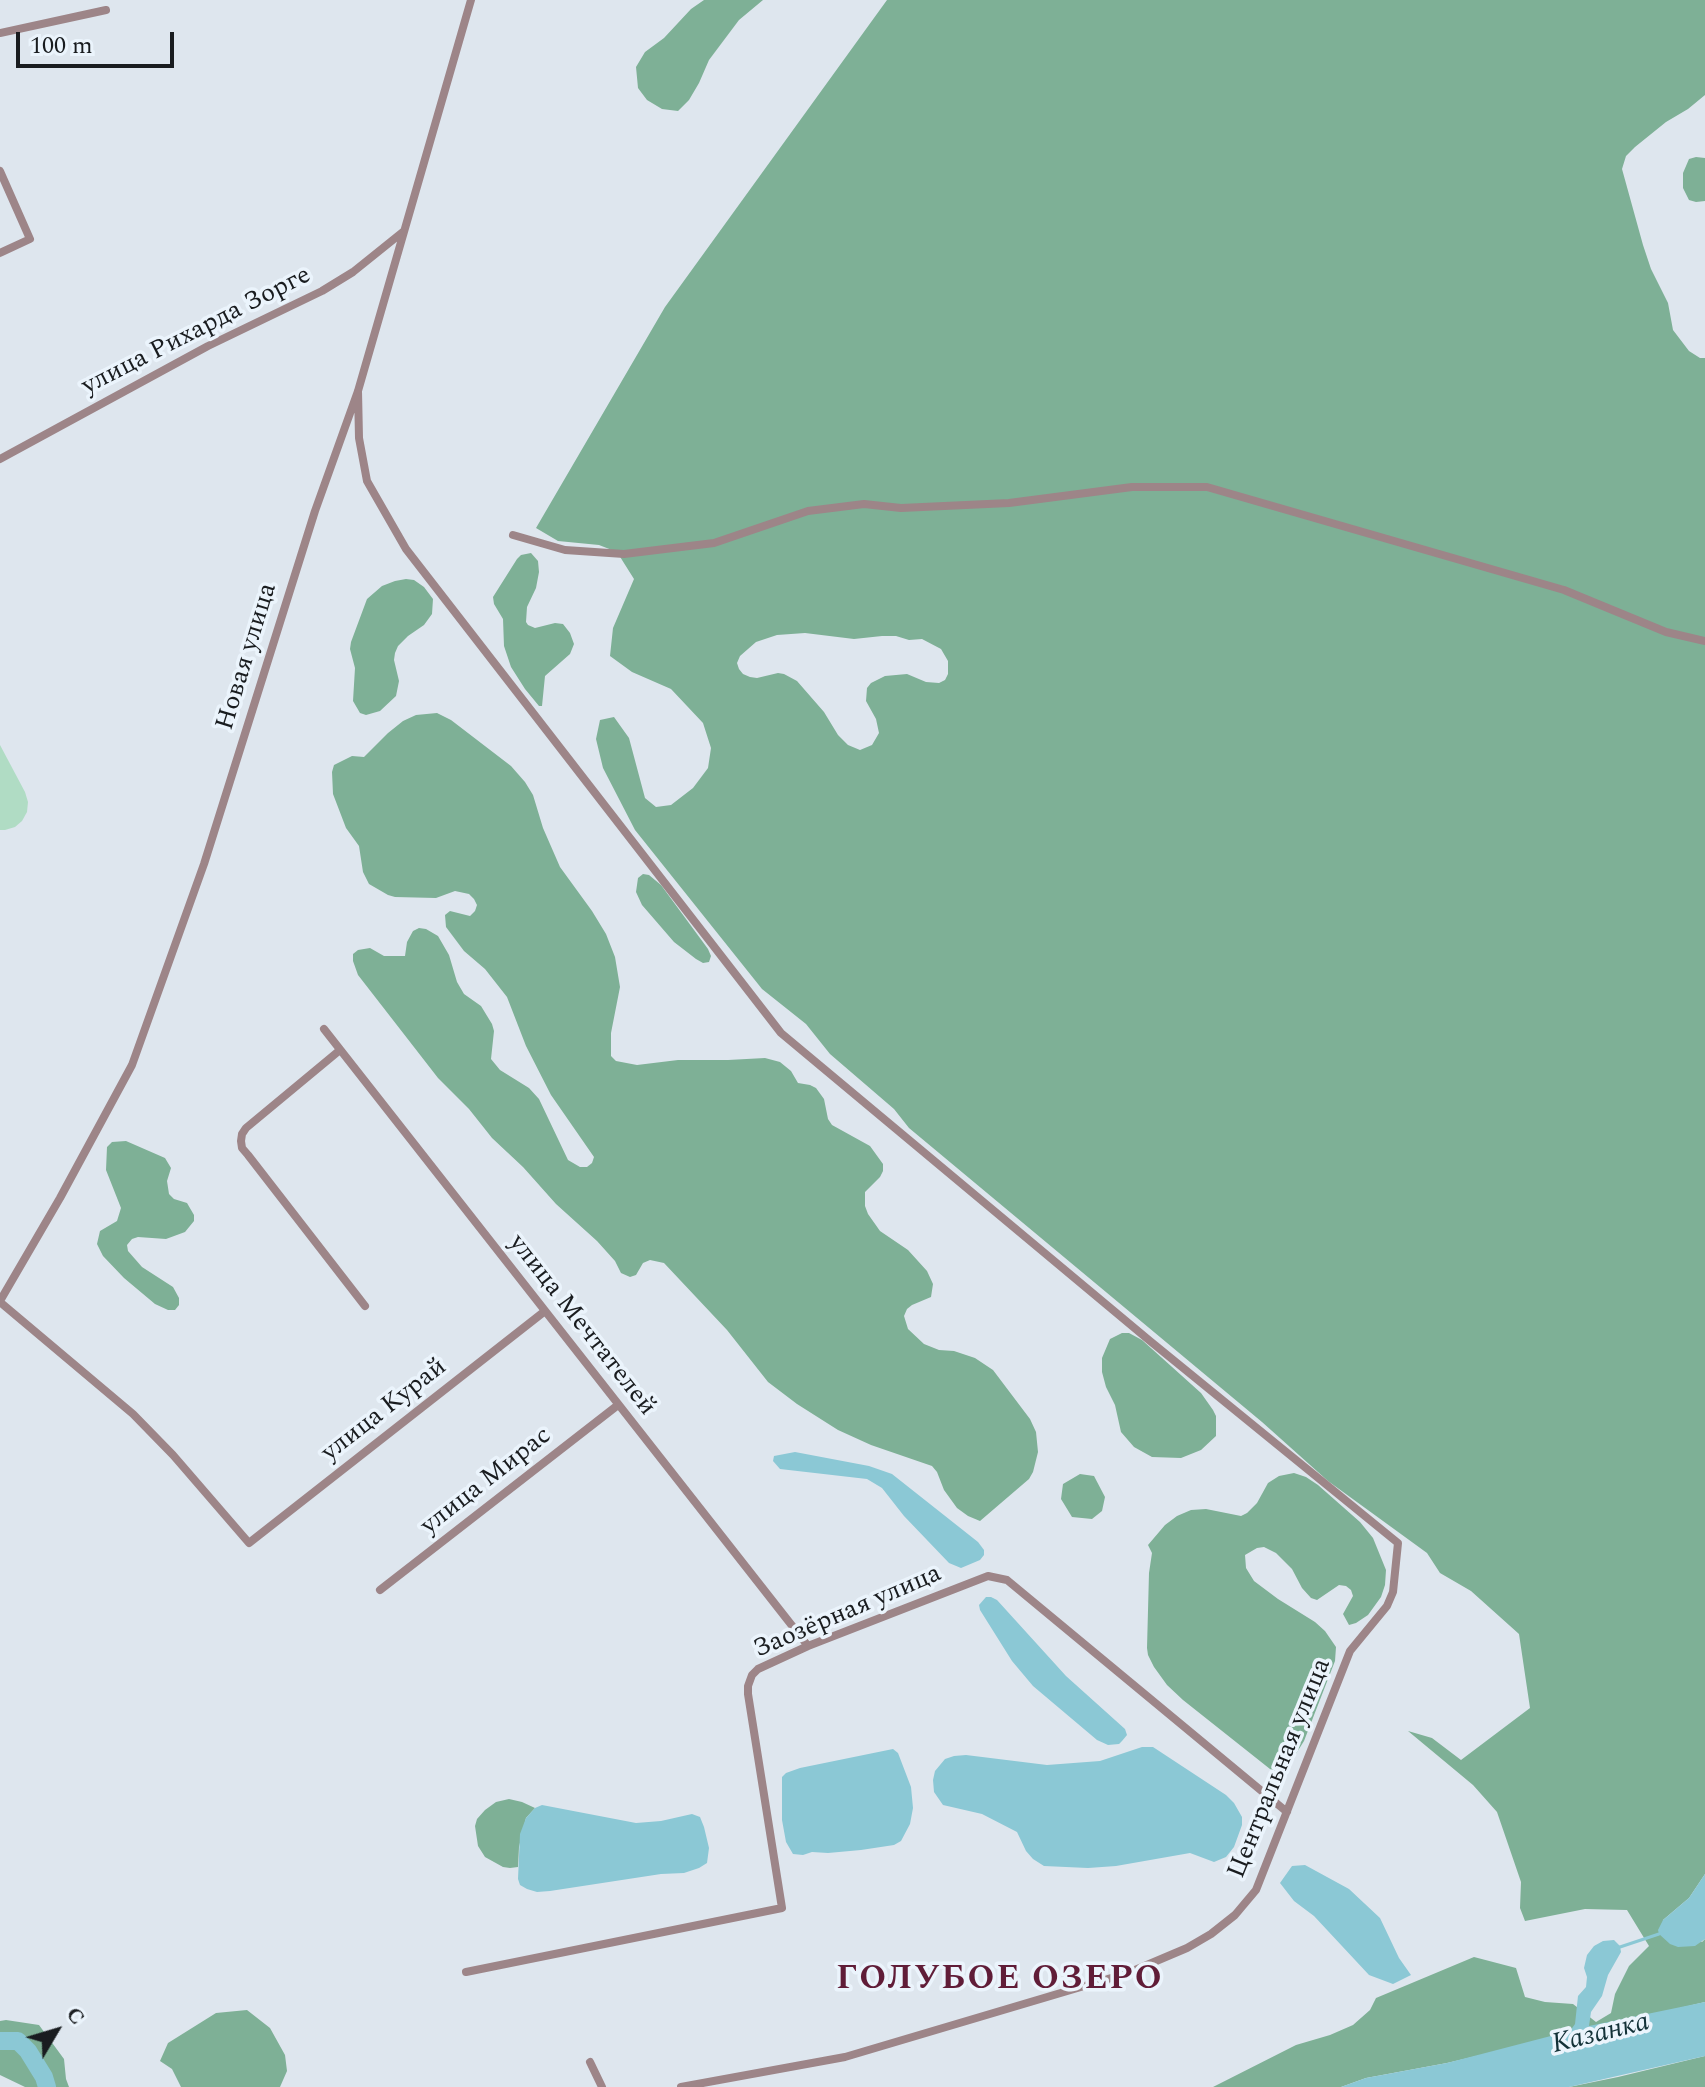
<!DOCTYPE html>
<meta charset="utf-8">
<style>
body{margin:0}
#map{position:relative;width:1705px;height:2087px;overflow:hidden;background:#dee6ee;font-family:Spectral,serif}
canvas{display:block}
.north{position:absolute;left:16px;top:1991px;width:80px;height:80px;-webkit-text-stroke:6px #ebf4fc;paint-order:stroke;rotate:52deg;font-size:22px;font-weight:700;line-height:32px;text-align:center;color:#191c1f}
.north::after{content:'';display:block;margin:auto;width:28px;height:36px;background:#191c1f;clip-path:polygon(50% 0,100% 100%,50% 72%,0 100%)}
.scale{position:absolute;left:16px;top:32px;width:158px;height:36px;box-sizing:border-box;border:4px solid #191c1f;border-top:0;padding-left:10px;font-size:24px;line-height:28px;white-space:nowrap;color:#191c1f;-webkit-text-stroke:6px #ebf4fc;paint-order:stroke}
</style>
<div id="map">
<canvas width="1705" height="2087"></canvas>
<div class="north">С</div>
<div class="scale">100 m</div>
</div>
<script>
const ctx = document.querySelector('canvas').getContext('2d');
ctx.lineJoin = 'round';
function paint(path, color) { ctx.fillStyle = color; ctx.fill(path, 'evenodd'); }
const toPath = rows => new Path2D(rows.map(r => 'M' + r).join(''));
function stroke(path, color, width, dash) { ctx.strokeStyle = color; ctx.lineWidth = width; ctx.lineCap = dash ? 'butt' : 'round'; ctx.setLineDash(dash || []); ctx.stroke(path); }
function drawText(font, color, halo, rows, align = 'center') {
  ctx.font = font + ' Spectral,serif'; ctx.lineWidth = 7; ctx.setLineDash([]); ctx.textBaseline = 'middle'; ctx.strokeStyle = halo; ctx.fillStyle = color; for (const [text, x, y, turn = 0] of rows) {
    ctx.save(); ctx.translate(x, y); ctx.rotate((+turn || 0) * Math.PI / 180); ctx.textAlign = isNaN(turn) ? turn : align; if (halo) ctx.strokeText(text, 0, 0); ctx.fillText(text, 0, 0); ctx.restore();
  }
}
paint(toPath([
 [0,745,25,792,28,802,27,812,22,821,15,827,5,830,0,830]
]), '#b0dcc4');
paint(toPath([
 [704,0,763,0,739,20,709,60,699,83,689,100,678,111,662,109,647,100,638,88,636,67,645,52,664,38,691,9],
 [887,0,1705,0,1705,95,1688,109,1666,122,1635,147,1626,156,1622,169,1643,245,1651,269,1668,303,1673,330,1689,351,1700,358,1705,358,1705,1874,1689,1898,1663,1920,1702,1942,1705,1939,1705,2002,1447,2063,1366,2078,1341,2087,1213,2087,1296,2045,1330,2035,1353,2025,1370,2010,1376,1998,1474,1957,1516,1968,1525,1997,1545,2002,1573,2004,1596,2022,1611,2013,1615,1994,1629,1966,1649,1946,1627,1910,1585,1909,1525,1921,1520,1908,1521,1882,1497,1812,1473,1785,1408,1731,1432,1738,1461,1760,1530,1708,1519,1634,1471,1591,1440,1573,1427,1553,1328,1481,1262,1422,909,1128,894,1109,830,1054,806,1024,762,989,635,830,603,768,596,739,600,720,614,717,629,738,645,798,656,807,671,805,693,788,708,768,711,748,703,723,671,689,632,672,610,656,613,628,634,579,617,552,599,545,558,541,536,528,665,307],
 [805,633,854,639,882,636,896,636,909,640,922,639,941,649,948,661,948,674,945,680,939,683,926,682,907,674,885,676,871,683,867,688,866,701,876,719,879,733,872,745,860,750,848,745,838,735,824,712,797,681,784,674,778,673,757,678,750,677,743,674,739,669,737,663,740,656,756,642,777,635],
 [1696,157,1705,158,1705,201,1696,202,1689,200,1683,188,1683,173,1689,159],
 [531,553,538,561,539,572,536,588,527,607,526,622,528,625,535,628,555,623,563,624,570,633,574,644,570,654,545,676,542,706,539,706,525,689,511,667,504,646,503,619,494,604,493,597,517,559,521,555],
 [406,579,414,580,424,587,433,599,432,614,424,625,408,636,398,646,395,653,394,660,399,681,396,696,380,711,366,715,360,713,353,701,355,668,350,649,351,642,367,599,382,586,395,581],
 [437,713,451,720,511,766,525,782,533,795,543,828,560,867,592,911,606,934,615,957,620,987,611,1033,611,1056,616,1061,637,1065,678,1060,728,1060,765,1058,780,1062,791,1071,798,1083,810,1085,816,1088,824,1099,828,1119,832,1125,870,1146,883,1164,883,1171,880,1177,865,1192,865,1206,868,1214,880,1231,908,1250,927,1271,933,1284,931,1297,912,1305,907,1309,904,1316,908,1329,924,1344,939,1350,954,1351,975,1358,993,1370,1030,1419,1036,1432,1038,1452,1033,1472,1029,1479,980,1521,968,1516,957,1508,944,1490,937,1472,932,1466,871,1445,838,1430,797,1404,768,1382,727,1330,664,1263,650,1260,643,1263,636,1275,630,1277,621,1273,615,1261,597,1241,556,1204,523,1167,492,1138,469,1109,438,1078,358,975,353,961,353,954,358,950,370,948,384,956,405,956,407,942,413,931,419,928,426,929,438,936,449,955,457,982,464,994,481,1006,492,1024,494,1031,491,1059,500,1070,529,1088,539,1099,568,1160,580,1167,587,1167,592,1163,594,1157,551,1095,526,1046,507,997,485,969,464,951,446,927,445,915,450,911,470,916,475,911,477,905,474,899,469,894,455,891,436,898,395,897,388,895,369,884,363,872,359,846,346,828,333,794,332,772,334,765,352,756,364,757,388,733,403,721,416,715],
 [643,874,649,875,661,885,708,949,711,956,709,962,703,963,696,959,674,942,642,905,636,892,638,878],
 [126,1141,165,1158,171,1168,167,1181,169,1194,174,1199,187,1203,194,1215,194,1221,185,1232,166,1239,138,1237,132,1239,127,1245,128,1251,142,1267,173,1287,179,1298,179,1305,175,1310,168,1310,155,1304,124,1278,103,1256,97,1244,100,1231,117,1221,121,1208,106,1170,107,1147,112,1142],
 [1122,1333,1129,1333,1142,1340,1201,1393,1213,1410,1216,1416,1216,1436,1201,1450,1181,1458,1152,1457,1134,1447,1121,1432,1115,1405,1106,1387,1102,1372,1102,1358,1110,1339],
 [1294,1473,1306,1477,1318,1485,1360,1522,1373,1538,1386,1570,1385,1585,1381,1597,1368,1615,1356,1623,1349,1625,1343,1614,1353,1596,1351,1590,1346,1586,1339,1585,1317,1600,1311,1598,1302,1588,1292,1569,1276,1553,1264,1547,1257,1548,1245,1555,1246,1568,1254,1581,1278,1599,1315,1622,1325,1631,1336,1647,1335,1661,1304,1741,1289,1765,1284,1769,1277,1771,1270,1769,1183,1700,1167,1685,1154,1667,1148,1655,1147,1648,1149,1573,1152,1553,1148,1545,1165,1525,1177,1516,1191,1510,1206,1509,1241,1516,1247,1513,1257,1503,1268,1483,1279,1476],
 [1080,1474,1094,1476,1105,1497,1102,1511,1092,1519,1072,1517,1061,1499,1063,1484],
 [509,1799,522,1802,535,1808,526,1818,519,1847,518,1867,510,1868,503,1867,485,1857,478,1846,475,1826,477,1819,485,1810,496,1802],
 [247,2010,270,2028,285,2055,287,2071,280,2087,181,2087,172,2069,160,2061,168,2043,216,2013],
 [6,2020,39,2025,64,2059,66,2079,69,2087,25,2087,0,2075,0,2021],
 [1705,2056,1705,2087,1569,2087,1618,2077]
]), '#7eb096');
paint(toPath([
 [795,1452,869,1466,892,1474,978,1542,984,1550,984,1555,980,1560,961,1568,949,1563,904,1516,882,1488,867,1479,780,1469,773,1461,774,1456],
 [986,1597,991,1597,997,1600,1066,1676,1125,1729,1127,1735,1122,1741,1119,1744,1108,1745,1097,1740,1033,1686,1012,1661,980,1610,979,1605],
 [1142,1747,1153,1747,1226,1795,1234,1803,1242,1817,1242,1825,1234,1847,1226,1857,1214,1862,1190,1853,1116,1866,1088,1868,1044,1866,1033,1859,1026,1851,1017,1832,982,1814,943,1805,934,1792,933,1780,935,1771,945,1759,954,1756,966,1755,1047,1765,1100,1761],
 [893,1749,898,1753,911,1787,913,1808,910,1824,901,1841,894,1845,861,1850,828,1853,812,1852,803,1855,793,1854,786,1842,782,1820,782,1777,786,1773,800,1768],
 [542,1805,636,1823,661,1821,692,1814,700,1817,704,1827,709,1848,707,1863,699,1868,684,1873,661,1874,550,1891,537,1892,527,1889,520,1885,518,1879,520,1834,526,1818,535,1808],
 [1305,1865,1349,1889,1380,1918,1399,1958,1411,1975,1393,1984,1369,1975,1314,1916,1294,1901,1280,1883,1292,1866],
 [1705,1874,1705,1939,1695,1946,1678,1947,1670,1944,1659,1934,1658,1930,1663,1920,1689,1898],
 [1614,1940,1620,1946,1621,1952,1608,1975,1602,1996,1591,2012,1589,2026,1705,2002,1705,2056,1569,2087,1341,2087,1366,2078,1447,2063,1570,2031,1575,2024,1578,1996,1586,1987,1587,1977,1584,1968,1587,1955,1594,1946,1603,1941]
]), '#8bc8d5');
stroke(toPath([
 [1617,1948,1659,1934]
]), '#8bc8d5', 3);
stroke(toPath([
 [0,2041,18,2041,28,2051,44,2077,47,2087]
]), '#8bc8d5', 18);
stroke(toPath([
 [0,33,106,10],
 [0,171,30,239,0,253],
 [358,391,359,438,367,481,406,549,781,1033,1150,1341,1398,1543,1393,1592,1387,1606,1350,1651,1256,1890,1235,1915,1211,1934,1187,1948,1128,1973,845,2057,681,2087],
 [0,459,208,346,322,291,353,272,404,231],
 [513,535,565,550,624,554,714,543,808,511,864,504,901,508,1009,503,1132,487,1207,487,1564,590,1666,632,1705,641],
 [324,1029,808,1646],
 [340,1050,246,1128,242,1134,241,1141,242,1148,248,1155,365,1306],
 [0,1301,60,1198,132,1065,204,864,315,511,358,391,471,0],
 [0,1302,133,1414,173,1455,249,1543,545,1311],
 [380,1590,618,1405],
 [466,1972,782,1908,748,1694,748,1686,752,1675,758,1669,808,1646,988,1576,1007,1580,1287,1812],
 [590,2062,602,2087]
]), '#9d8588', 8);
drawText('26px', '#191c1f', '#ebf4fc', [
 ["улица Рихарда Зорге",197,332,-27],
 ["Новая улица",248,657,-73],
 ["улица Мечтателей",581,1326,52],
 ["улица Курай",385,1411,-38],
 ["улица Мирас",487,1482,-38],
 ["Заозёрная улица",848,1613,-23],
 ["Центральная улица",1281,1769,-68]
]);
drawText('italic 28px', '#123137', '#ebf4fc', [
 ["Казанка",1601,2035,-14]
]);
ctx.letterSpacing = '2px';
drawText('bold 34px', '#601d38', '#ebf4fc', [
 ["ГОЛУБОЕ ОЗЕРО",1000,1981]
]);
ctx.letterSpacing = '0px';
</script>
